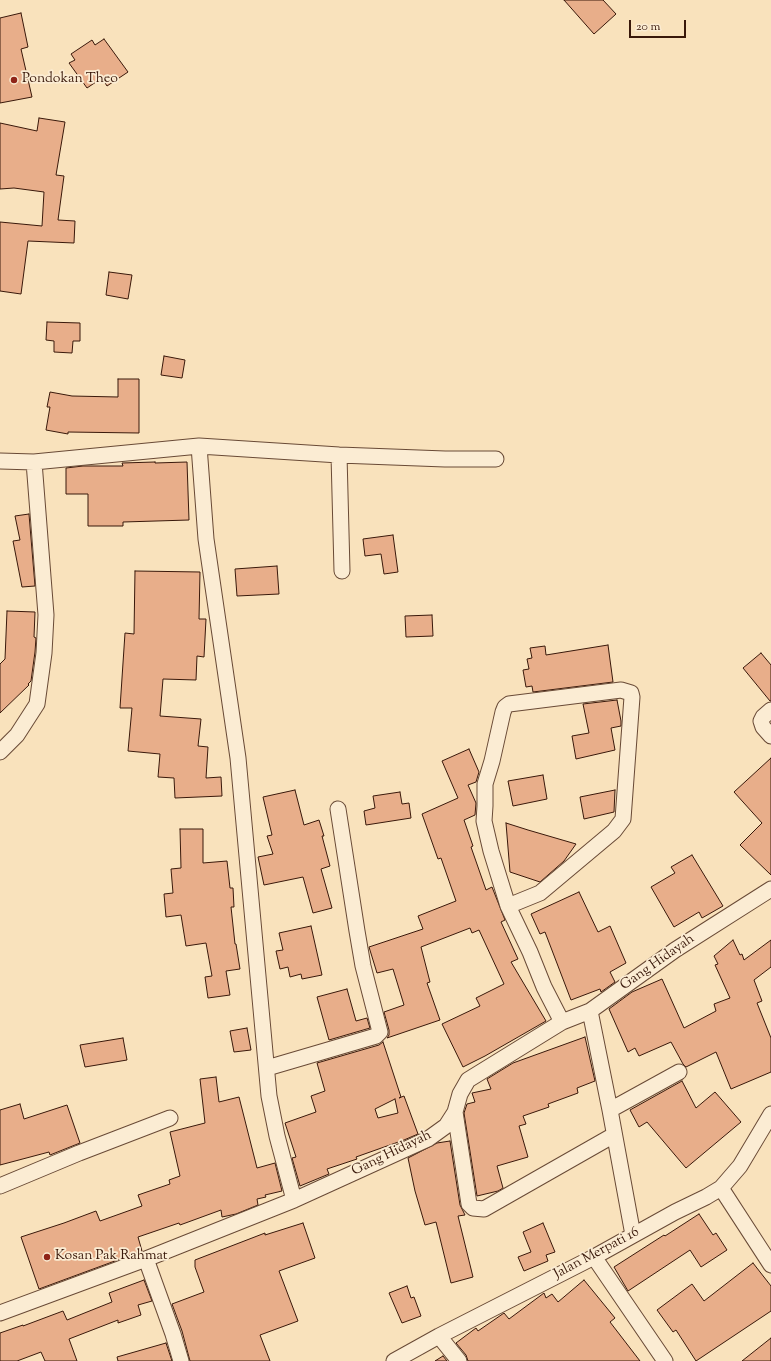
<!DOCTYPE html>
<style>
body{margin:0}
#map{position:relative;width:771px;height:1361px;overflow:hidden;background:#f9e2bc;font-family:"Sorts Mill Goudy",serif}
canvas{display:block}
.scale{position:absolute;left:629px;top:20px;width:57px;height:18px;box-sizing:border-box;border:2px solid #39180a;border-top:0;padding-left:5px;font-size:12px;line-height:14px;white-space:nowrap;color:#39180a;-webkit-text-stroke:3px #fbecd3;paint-order:stroke}
</style>
<div id="map">
<canvas width="771" height="1361"></canvas>
<div class="scale">20 m</div>
</div>
<script>
const ctx = document.querySelector('canvas').getContext('2d');
ctx.lineJoin = 'round';
function paint(path, color) { ctx.fillStyle = color; ctx.fill(path, 'evenodd'); }
const toPath = rows => new Path2D(rows.map(r => 'M' + r).join(''));
function stroke(path, color, width, dash) { ctx.strokeStyle = color; ctx.lineWidth = width; ctx.lineCap = dash ? 'butt' : 'round'; ctx.setLineDash(dash || []); ctx.stroke(path); }
function drawText(font, color, halo, rows, align = 'center') {
  ctx.font = font + ' "Sorts Mill Goudy",serif'; ctx.lineWidth = 3.5; ctx.setLineDash([]); ctx.textBaseline = 'middle'; ctx.strokeStyle = halo; ctx.fillStyle = color; for (const [text, x, y, turn = 0] of rows) {
    ctx.save(); ctx.translate(x, y); ctx.rotate((+turn || 0) * Math.PI / 180); ctx.textAlign = isNaN(turn) ? turn : align; if (halo) ctx.strokeText(text, 0, 0); ctx.fillText(text, 0, 0); ctx.restore();
  }
}
const building = toPath([
 [564,0,603,0,616,14,594,34,564,0],
 [21,13,28,47,21,49,32,97,0,103,0,18,21,13],
 [104,39,128,72,107,86,102,78,87,88,69,63,75,60,71,54,92,40,95,45,104,39],
 [39,118,65,122,56,175,64,176,58,220,75,221,74,243,28,241,21,294,0,291,0,222,42,226,44,192,14,188,0,189,0,123,37,131,39,118],
 [109,272,132,275,128,299,106,295,109,272],
 [47,322,80,323,80,341,73,341,72,353,54,352,54,341,46,340,47,322],
 [164,356,185,360,182,378,161,375,164,356],
 [118,379,139,379,139,433,68,432,68,434,46,430,50,407,47,407,50,392,72,396,118,397,118,379],
 [155,462,155,463,187,462,189,520,123,522,123,526,88,526,88,494,66,494,66,468,83,466,123,466,122,463,155,462],
 [29,514,35,586,22,587,13,541,20,540,15,516,29,514],
 [393,535,398,572,384,574,381,554,365,556,363,539,393,535],
 [277,566,279,594,237,596,235,569,277,566],
 [135,571,200,572,199,619,206,619,204,657,197,656,196,680,163,679,160,716,201,719,198,746,208,747,206,778,221,777,222,796,175,798,174,778,158,777,160,754,128,751,132,708,120,708,125,633,134,634,135,571],
 [7,611,35,612,34,637,36,638,35,652,31,681,28,684,29,685,0,713,0,664,5,659,7,611],
 [432,615,433,636,406,637,405,616,432,615],
 [608,645,613,682,533,692,532,686,526,687,523,670,529,669,527,659,532,658,530,648,545,646,546,655,608,645],
 [761,653,771,665,771,701,770,701,743,668,761,653],
 [617,700,621,721,621,726,611,728,615,750,576,759,572,736,589,733,583,704,617,700],
 [469,749,479,772,476,782,468,785,476,803,475,815,464,820,473,846,471,847,486,890,492,887,505,920,501,922,518,959,511,962,546,1021,485,1056,463,1067,442,1024,480,1006,476,998,504,984,479,930,472,933,470,928,421,947,430,982,427,983,440,1020,387,1038,389,1035,389,1030,384,1012,404,1005,393,969,377,973,369,947,423,929,418,916,456,901,441,858,438,859,422,814,458,798,442,761,469,749],
 [771,758,771,875,740,845,762,823,734,792,771,758],
 [543,775,547,799,513,806,508,781,543,775],
 [295,790,304,825,319,820,324,836,322,836,330,866,321,869,332,908,313,913,303,877,264,885,258,857,273,854,267,836,272,835,263,797,295,790],
 [615,790,614,812,584,819,580,797,615,790],
 [400,792,402,804,409,803,411,818,366,825,364,811,375,808,373,796,400,792],
 [506,823,528,830,576,844,564,861,540,882,510,872,506,823],
 [180,829,203,829,203,863,227,861,230,888,233,888,234,907,231,907,235,944,236,944,240,969,226,971,230,995,208,998,205,977,212,976,206,943,186,946,181,915,166,917,164,894,173,893,171,869,181,868,180,829],
 [692,855,723,906,702,918,699,912,674,927,651,887,675,873,671,867,692,855],
 [579,892,598,932,610,926,626,963,610,972,615,982,601,992,600,989,571,1000,545,932,540,934,531,914,579,892],
 [311,926,322,975,302,979,301,974,290,977,288,967,280,969,276,951,283,950,279,933,311,926],
 [733,940,740,955,742,954,744,960,771,940,771,967,754,980,762,1001,757,1003,771,1038,771,1072,731,1089,716,1052,686,1067,683,1064,671,1042,639,1056,635,1048,628,1052,609,1009,632,992,662,979,684,1028,716,1011,714,1004,730,998,715,965,718,964,714,956,733,940],
 [347,989,356,1021,367,1018,370,1028,329,1040,317,997,347,989],
 [247,1028,251,1050,234,1052,230,1031,247,1028],
 [585,1037,595,1081,577,1088,578,1093,548,1104,549,1107,523,1116,526,1124,519,1126,528,1157,497,1166,503,1188,498,1191,477,1196,464,1113,467,1104,475,1102,472,1093,491,1089,487,1079,513,1063,585,1037],
 [123,1038,127,1060,85,1067,80,1045,123,1038],
 [383,1042,401,1097,399,1098,404,1096,418,1134,404,1140,356,1157,357,1159,327,1169,329,1174,300,1186,292,1158,296,1157,285,1123,316,1112,311,1096,325,1091,317,1063,379,1045,383,1042],
 [395,1099,398,1113,378,1118,375,1109,395,1099],
 [216,1077,219,1102,239,1097,257,1168,275,1163,282,1191,265,1195,266,1197,257,1199,258,1205,236,1214,222,1217,221,1210,180,1225,179,1223,138,1237,142,1251,39,1289,21,1237,64,1223,96,1211,100,1221,142,1206,138,1195,170,1184,169,1180,180,1176,170,1132,205,1123,200,1079,216,1077],
 [682,1081,696,1108,715,1092,741,1122,686,1168,647,1122,639,1127,630,1110,682,1081],
 [20,1104,24,1119,67,1105,80,1143,50,1155,49,1152,0,1165,0,1110,20,1104],
 [450,1141,460,1205,465,1215,458,1216,473,1277,451,1283,436,1222,425,1225,415,1191,408,1158,437,1143,450,1141],
 [699,1214,713,1235,716,1233,727,1250,701,1267,690,1250,628,1291,614,1267,664,1235,665,1236,699,1214],
 [303,1223,315,1258,279,1271,298,1321,260,1335,270,1361,190,1361,182,1331,172,1304,204,1292,195,1267,195,1260,265,1233,265,1235,303,1223],
 [543,1223,555,1252,546,1255,548,1261,524,1271,518,1257,531,1252,523,1232,543,1223],
 [753,1263,771,1286,771,1311,696,1361,676,1330,673,1332,657,1310,692,1284,704,1301,753,1263],
 [144,1280,152,1301,138,1305,141,1315,118,1323,118,1320,69,1339,77,1361,45,1361,41,1352,17,1361,0,1361,0,1333,23,1325,23,1326,63,1311,67,1320,112,1302,109,1293,144,1280],
 [584,1280,615,1318,610,1322,640,1361,468,1361,466,1355,456,1343,476,1328,478,1331,504,1313,509,1319,544,1293,546,1298,552,1294,558,1302,584,1280],
 [407,1286,411,1298,414,1297,421,1316,402,1323,389,1293,407,1286],
 [771,1338,771,1361,742,1361,771,1338],
 [166,1343,172,1361,118,1361,117,1357,166,1343],
 [443,1356,447,1361,435,1361,443,1356]
]);
paint(building, '#e8ae8a');
stroke(building, '#39180a', 1);
const street = toPath([
 [199,446,206,539,238,758,269,1096,277,1136,294,1200],
 [339,455,342,571],
 [0,461,34,462,199,446,339,455,445,459,496,459],
 [771,710,763,717,761,721,763,727,771,736],
 [0,752,17,735,37,704,44,653,46,615,34,462],
 [508,906,540,893,614,831,623,819,632,697,631,693,621,690,509,704,505,707,503,712,492,761,485,784,485,806,484,821,491,851,508,906,530,952,544,987,562,1022],
 [590,1011,610,1110,633,1235],
 [267,1068,376,1036,380,1032,363,966,357,931,338,809],
 [610,1110,679,1072],
 [455,1112,469,1204,473,1208,484,1209,614,1135],
 [0,1186,79,1153,170,1118],
 [721,1188,771,1265],
 [594,1257,665,1361],
 [146,1259,173,1334,181,1361],
 [0,1313,146,1259,294,1200,428,1139,446,1126,455,1112,460,1094,468,1080,562,1022,590,1011,675,950,771,889],
 [439,1336,459,1361],
 [394,1361,439,1336,594,1257,675,1212,706,1197,721,1188,740,1166,771,1114]
]);
stroke(street, '#694a36', 17);
stroke(street, '#fbecd3', 15);
for (const [x, y, r, color] of [
 [14,80,4,"#8f2418"],
 [47,1257,4,"#8f2418"]
]) { const dot = new Path2D(); dot.arc(x, y, r, 0, 2 * Math.PI); ctx.fillStyle = color; ctx.fill(dot); stroke(dot, '#fbecd3', 1.5); }
drawText('14px', '#39180a', '#fbecd3', [
 ["Pondokan Theo",22,80],
 ["Kosan Pak Rahmat",55,1257]
], 'left');
drawText('14px', '#39180a', '#fbecd3', [
 ["Gang Hidayah",658,963,-35],
 ["Gang Hidayah",392,1154,-26],
 ["Jalan Merpati 16",597,1254,-28]
]);
</script>
